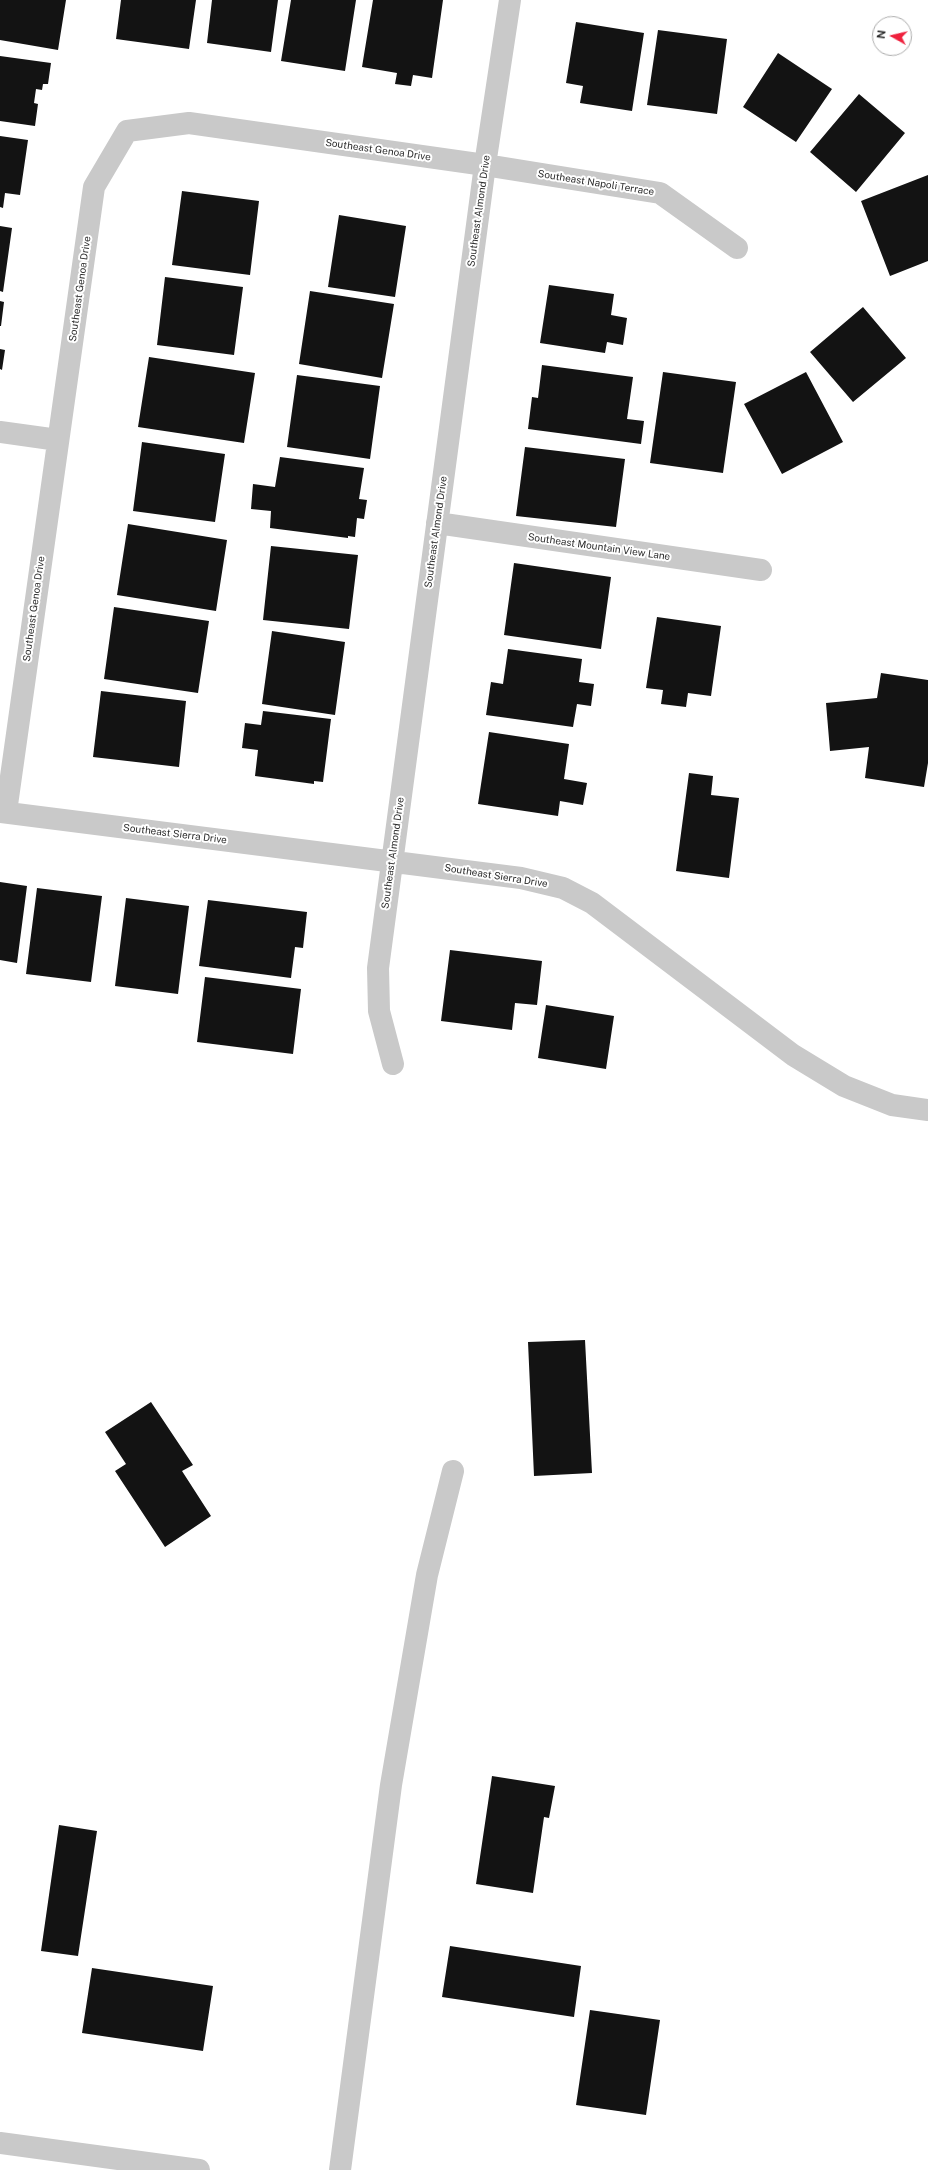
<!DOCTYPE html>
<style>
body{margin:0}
#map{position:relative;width:928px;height:2170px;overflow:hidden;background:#fff;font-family:"Public Sans",sans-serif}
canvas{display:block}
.north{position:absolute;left:872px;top:16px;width:40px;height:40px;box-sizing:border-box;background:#fff;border:1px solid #ababab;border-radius:50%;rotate:278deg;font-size:11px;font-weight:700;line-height:16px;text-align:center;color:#2c2c2c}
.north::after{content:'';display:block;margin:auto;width:14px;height:18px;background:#ef213d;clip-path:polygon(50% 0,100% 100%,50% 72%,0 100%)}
</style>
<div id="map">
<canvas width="928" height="2170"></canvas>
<div class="north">N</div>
</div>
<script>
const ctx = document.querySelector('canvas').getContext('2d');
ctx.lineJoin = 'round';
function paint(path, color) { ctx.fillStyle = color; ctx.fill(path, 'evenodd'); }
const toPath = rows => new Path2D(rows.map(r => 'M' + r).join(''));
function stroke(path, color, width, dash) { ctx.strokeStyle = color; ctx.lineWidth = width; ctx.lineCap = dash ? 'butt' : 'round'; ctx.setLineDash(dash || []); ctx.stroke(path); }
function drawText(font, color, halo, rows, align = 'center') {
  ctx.font = font + ' "Public Sans",sans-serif'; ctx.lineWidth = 4; ctx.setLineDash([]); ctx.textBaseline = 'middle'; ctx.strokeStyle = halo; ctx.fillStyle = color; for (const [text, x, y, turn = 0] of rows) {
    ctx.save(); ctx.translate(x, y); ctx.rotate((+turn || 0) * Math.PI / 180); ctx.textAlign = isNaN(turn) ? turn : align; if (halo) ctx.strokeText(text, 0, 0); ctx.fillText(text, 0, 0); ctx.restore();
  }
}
paint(toPath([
 [0,0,66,0,58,50,0,40],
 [121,0,196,0,189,49,116,39],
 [212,0,278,0,271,52,207,43],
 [291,0,356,0,345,71,281,61],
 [373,0,443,0,432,78,413,75,411,86,395,84,397,73,362,67],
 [576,22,644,33,632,111,580,103,583,86,566,83],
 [658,30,727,39,717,114,647,105],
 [778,53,832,89,796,142,743,107],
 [0,56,51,63,48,84,43,84,42,90,36,89,34,103,38,104,35,126,0,121],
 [859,94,905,133,856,192,810,152],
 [0,136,28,140,20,195,5,193,3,208,0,207],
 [928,175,928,261,890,276,861,201],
 [182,191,259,201,250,275,172,265],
 [339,215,406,226,395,297,328,287],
 [0,226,12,228,3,292,0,291],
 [165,277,243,287,234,355,157,345],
 [549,285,614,294,611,315,627,318,623,345,607,342,605,353,540,343],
 [310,291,394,304,382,378,299,364],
 [0,301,4,302,1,326,0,326],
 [863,307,906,358,853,402,810,352],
 [0,349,5,350,2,370,0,369],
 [149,357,255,373,244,443,138,427],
 [542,365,633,377,627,419,644,421,641,444,528,429,532,397,538,398],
 [663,372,736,382,723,473,650,463],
 [806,372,843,442,782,474,744,404],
 [297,375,380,386,370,459,287,447],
 [142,442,225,454,215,522,133,511],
 [525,447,625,459,616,527,516,516],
 [280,457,364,468,359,499,367,500,364,519,357,518,355,537,348,536,348,538,270,528,271,511,251,509,253,484,275,487],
 [128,524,227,540,216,611,117,595],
 [271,546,358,555,349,629,263,620],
 [514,563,611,577,601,649,504,635],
 [114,607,209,621,198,693,104,679],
 [657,617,721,626,711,696,688,693,686,707,661,704,663,690,646,688],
 [272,631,345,642,335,715,262,704],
 [508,649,582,659,579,682,594,684,591,706,577,704,573,727,486,715,491,682,503,684],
 [881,673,928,680,928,763,924,787,865,778,869,747,830,751,826,703,877,698],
 [101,691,186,701,179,767,93,757],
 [263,711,331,719,323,782,314,781,314,784,255,776,258,750,242,748,245,723,261,725],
 [489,732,569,744,564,779,587,783,583,805,560,801,558,816,478,804],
 [689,773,713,776,711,795,739,798,729,878,676,871],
 [0,882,27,886,17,963,0,960],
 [37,888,102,896,91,982,26,974],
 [126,898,189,906,178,994,115,986],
 [208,900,307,912,303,948,295,947,291,978,199,966],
 [450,950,542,961,537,1005,515,1003,512,1030,441,1021],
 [205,977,301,989,293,1054,197,1042],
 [546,1005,614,1016,606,1069,538,1058],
 [585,1340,592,1473,534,1476,528,1342],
 [151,1402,193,1465,182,1471,211,1516,165,1547,115,1471,126,1464,105,1432],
 [492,1776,555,1786,549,1818,544,1817,533,1893,476,1884],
 [59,1825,97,1831,78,1956,41,1951],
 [450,1946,581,1966,574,2017,442,1997],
 [92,1968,213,1986,203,2051,82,2033],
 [590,2010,660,2020,646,2115,576,2105]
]), '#131313');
stroke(toPath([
 [340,2170,391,1785,427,1575,453,1471]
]), '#c9c9c9', 22);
stroke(toPath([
 [0,432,58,440],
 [437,523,761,570],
 [0,812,521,878,563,888,592,903,793,1055,844,1086,892,1105,928,1110],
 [6,812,94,187,127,131,189,123,485,165,660,193,737,248],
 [393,1064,379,1011,378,968,485,165,510,0]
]), '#c9c9c9', 22);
stroke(toPath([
 [0,2143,199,2170]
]), '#c9c9c9', 22);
drawText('10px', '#2c2c2c', '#fff', [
 ["Southeast Genoa Drive",378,150,8],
 ["Southeast Napoli Terrace",596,183,9],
 ["Southeast Almond Drive",479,211,-82],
 ["Southeast Genoa Drive",80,289,-82],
 ["Southeast Almond Drive",436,532,-82],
 ["Southeast Mountain View Lane",599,547,8],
 ["Southeast Genoa Drive",34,609,-82],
 ["Southeast Sierra Drive",175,834,7],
 ["Southeast Almond Drive",393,853,-82],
 ["Southeast Sierra Drive",496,876,9]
]);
</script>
